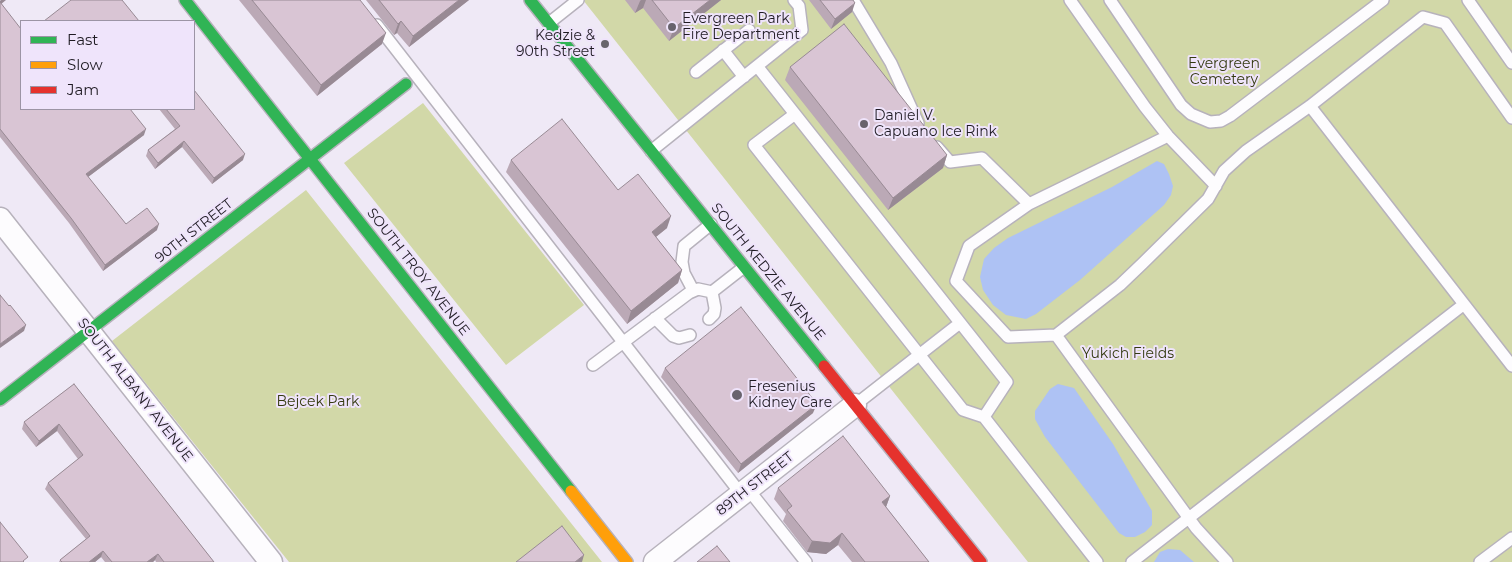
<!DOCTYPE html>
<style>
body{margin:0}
#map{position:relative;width:1512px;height:562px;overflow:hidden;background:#efe9f6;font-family:Montserrat,sans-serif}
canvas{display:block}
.legend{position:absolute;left:20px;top:20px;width:175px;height:90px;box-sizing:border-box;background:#efe4fb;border:1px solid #9c94a5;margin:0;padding:6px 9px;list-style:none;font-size:15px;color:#1f1b23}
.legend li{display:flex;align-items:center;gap:10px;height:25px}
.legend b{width:25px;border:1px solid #9c94a5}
</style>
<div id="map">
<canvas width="1512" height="562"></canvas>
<ul class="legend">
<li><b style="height:6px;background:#30b455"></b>Fast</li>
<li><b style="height:6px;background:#ff9f0a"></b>Slow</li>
<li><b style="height:6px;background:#e5322d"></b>Jam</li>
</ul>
</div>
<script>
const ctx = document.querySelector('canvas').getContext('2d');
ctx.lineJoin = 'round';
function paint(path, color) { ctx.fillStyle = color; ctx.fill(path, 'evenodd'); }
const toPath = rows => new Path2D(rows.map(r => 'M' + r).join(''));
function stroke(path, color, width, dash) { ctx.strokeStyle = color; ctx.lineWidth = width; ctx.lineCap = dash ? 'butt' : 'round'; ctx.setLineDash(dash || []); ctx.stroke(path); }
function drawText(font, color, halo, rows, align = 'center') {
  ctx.font = font + ' Montserrat,sans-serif'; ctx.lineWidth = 4; ctx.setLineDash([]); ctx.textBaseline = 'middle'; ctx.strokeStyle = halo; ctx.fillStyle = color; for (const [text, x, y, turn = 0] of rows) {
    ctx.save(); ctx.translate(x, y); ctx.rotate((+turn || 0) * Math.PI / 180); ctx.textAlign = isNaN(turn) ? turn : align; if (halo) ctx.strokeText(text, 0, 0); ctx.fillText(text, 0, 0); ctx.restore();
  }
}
paint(toPath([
 [583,0,1512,0,1512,562,1028,562],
 [423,103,584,305,506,365,344,163],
 [306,190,602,562,289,562,112,341]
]), '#d2d8a8');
paint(toPath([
 [1157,161,1164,164,1169,174,1173,186,1171,195,1164,205,1080,280,1036,314,1026,319,1006,315,993,305,983,290,980,277,984,259,994,248,1008,238,1112,187],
 [1058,384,1074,388,1113,444,1152,511,1152,525,1145,532,1135,537,1126,537,1119,533,1045,437,1035,419,1035,411,1050,389],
 [1168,549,1180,550,1194,562,1154,562,1160,552]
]), '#aec2f4');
const lane = toPath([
 [853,0,891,63,918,123],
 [1070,0,1145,107,1168,136,1216,186],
 [1110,0,1181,105,1191,114,1210,122,1221,121,1230,116,1383,0],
 [1468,0,1512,63],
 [549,23,578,0],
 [377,25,741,494],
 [723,50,744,77],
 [757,66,1007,382,984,417],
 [696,72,749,30],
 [1310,106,1512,366],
 [795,114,754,145,963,410,984,417,1097,562],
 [1168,136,1029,204,969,246,956,281,1008,337,1056,335,1196,528,1227,562],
 [937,147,950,162,982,158,1029,204],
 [651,151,802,30,799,6,794,0],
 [693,290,684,273,682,262,684,246,711,224],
 [712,292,744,267],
 [655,318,673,336,679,338,690,335],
 [709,319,714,314,715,308,712,292],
 [1056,335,1120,285,1143,263,1208,199,1224,171,1246,151,1310,106,1423,17,1445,23,1512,118],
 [593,365,689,293,698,289,712,292],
 [855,405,960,323],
 [748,489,806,562],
 [1132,562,1463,305],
 [1480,562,1512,538]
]);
const street = toPath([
 [0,219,271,562],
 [655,562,855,405]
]);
const fast = toPath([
 [185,0,571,491],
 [530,0,824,366],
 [0,400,406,84]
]);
const slow = toPath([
 [571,491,627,562]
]);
const jam = toPath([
 [824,366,981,562]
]);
stroke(lane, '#b7b2bc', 14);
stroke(street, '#b7b2bc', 25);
stroke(fast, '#b7b2bc', 14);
stroke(slow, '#b7b2bc', 14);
stroke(jam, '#b7b2bc', 14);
stroke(lane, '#fdfcfe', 11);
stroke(street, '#fdfcfe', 22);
stroke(fast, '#30b455', 11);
stroke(slow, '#ff9f0a', 11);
stroke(jam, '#e5322d', 11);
paint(toPath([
 [0,0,2,4,21,109,144,135,88,177,126,224,157,230,103,271,69,223,0,137],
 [239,0,360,0,382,44,317,96],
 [366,0,469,0,409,47,397,33,394,35],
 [625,0,721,0,669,41,643,8,635,13],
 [809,0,853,0,852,12,831,29],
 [790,67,947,155,943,168,888,210,785,80],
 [159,109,194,109,243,160,212,184,182,147,155,169,146,156,148,150,175,129],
 [511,160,618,190,667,228,656,237,682,270,678,283,627,324,506,172],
 [665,368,813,413,738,473,661,377],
 [74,384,214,562,156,562,155,560,153,562,105,562,101,557,95,562,59,562,60,560,86,539,45,489,48,483,78,459,57,431,36,447,22,429,24,422],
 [778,488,890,496,886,507,929,562,852,562,838,545,826,554,807,552,783,521,786,514,774,499]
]), '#bba9b6');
paint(toPath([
 [1,0,6,0,0,5,0,1],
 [459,0,469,0,409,47,413,36],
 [641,0,646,0,643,8,635,13,640,1],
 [710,0,721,0,669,41,674,28],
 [855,3,852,12,831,29,835,19],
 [401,21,397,33,394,35,398,24],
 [386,33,382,44,317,96,321,85],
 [146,129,144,135,84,180,86,174],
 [184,141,182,147,155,169,158,163],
 [245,154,243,160,212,184,214,178],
 [947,155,943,168,888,210,893,198],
 [671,216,667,228,647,244,652,232],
 [159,224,157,230,103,271,105,265],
 [682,270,678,283,627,324,631,311],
 [26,325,24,331,0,348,0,344],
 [817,404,813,413,738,473,741,464],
 [59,424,57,431,36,447,39,441],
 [890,496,886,507,882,502],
 [842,533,838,545,826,554,807,552,812,541],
 [103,551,101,557,95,562,89,562],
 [158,554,155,560,153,562,147,562],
 [584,555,582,562,575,562]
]), '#988a94');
const building = toPath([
 [71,0,122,0,139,21,44,21,71,0],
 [252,0,360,0,386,33,321,85,252,0],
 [379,0,459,0,413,36,401,21,398,24,379,0],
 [652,0,710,0,674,28,652,0],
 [820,0,853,0,855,3,835,19,820,0],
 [0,2,21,29,21,109,130,109,146,129,86,174,126,224,147,208,159,224,105,265,71,218,0,129,0,2],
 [844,24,947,155,893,198,790,67,844,24],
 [194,90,245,154,214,178,184,141,158,163,148,150,180,126,166,109,194,109,194,90],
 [562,119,618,190,638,174,671,216,652,232,682,270,631,311,511,160,562,119],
 [0,295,9,306,10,305,26,325,0,344,0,295],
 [741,307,817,404,741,464,665,368,741,307],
 [74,384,214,562,164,562,158,554,147,562,112,562,103,551,89,562,62,562,60,560,90,536,48,483,83,455,59,424,39,441,24,422,74,384],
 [843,436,890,496,882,502,929,562,865,562,842,533,830,543,812,541,787,510,792,506,778,488,843,436],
 [0,522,28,557,23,561,24,562,0,562,0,522],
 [562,526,584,555,575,562,516,562,562,526],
 [717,546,730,562,697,562,717,546]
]);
paint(building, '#d9c5d4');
stroke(building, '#988a94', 1);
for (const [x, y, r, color] of [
 [672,27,5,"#68636d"],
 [605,44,5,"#68636d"],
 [864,124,5,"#68636d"],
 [737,395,6,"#68636d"]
]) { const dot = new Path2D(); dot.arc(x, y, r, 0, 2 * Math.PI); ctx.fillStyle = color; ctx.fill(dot); stroke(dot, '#efe4fb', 2); }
drawText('14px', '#1f1b23', '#efe4fb', [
 ["Evergreen Park",682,19],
 ["Fire Department",682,35],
 ["Kedzie &",595,36,"right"],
 ["90th Street",595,52,"right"],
 ["Daniel V.",874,116],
 ["Capuano Ice Rink",874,132],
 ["Fresenius",748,387],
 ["Kidney Care",748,403]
], 'left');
drawText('14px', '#343a10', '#efe4fb', [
 ["Evergreen",1224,64],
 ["Cemetery",1224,80],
 ["Yukich Fields",1128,354],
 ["Bejcek Park",318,402]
]);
drawText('14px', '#1f1b23', '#efe4fb', [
 ["90TH STREET",194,231,-38],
 ["SOUTH TROY AVENUE",418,272,52],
 ["SOUTH KEDZIE AVENUE",768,272,51],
 ["SOUTH ALBANY AVENUE",135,390,52],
 ["89TH STREET",755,484,-38]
]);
</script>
